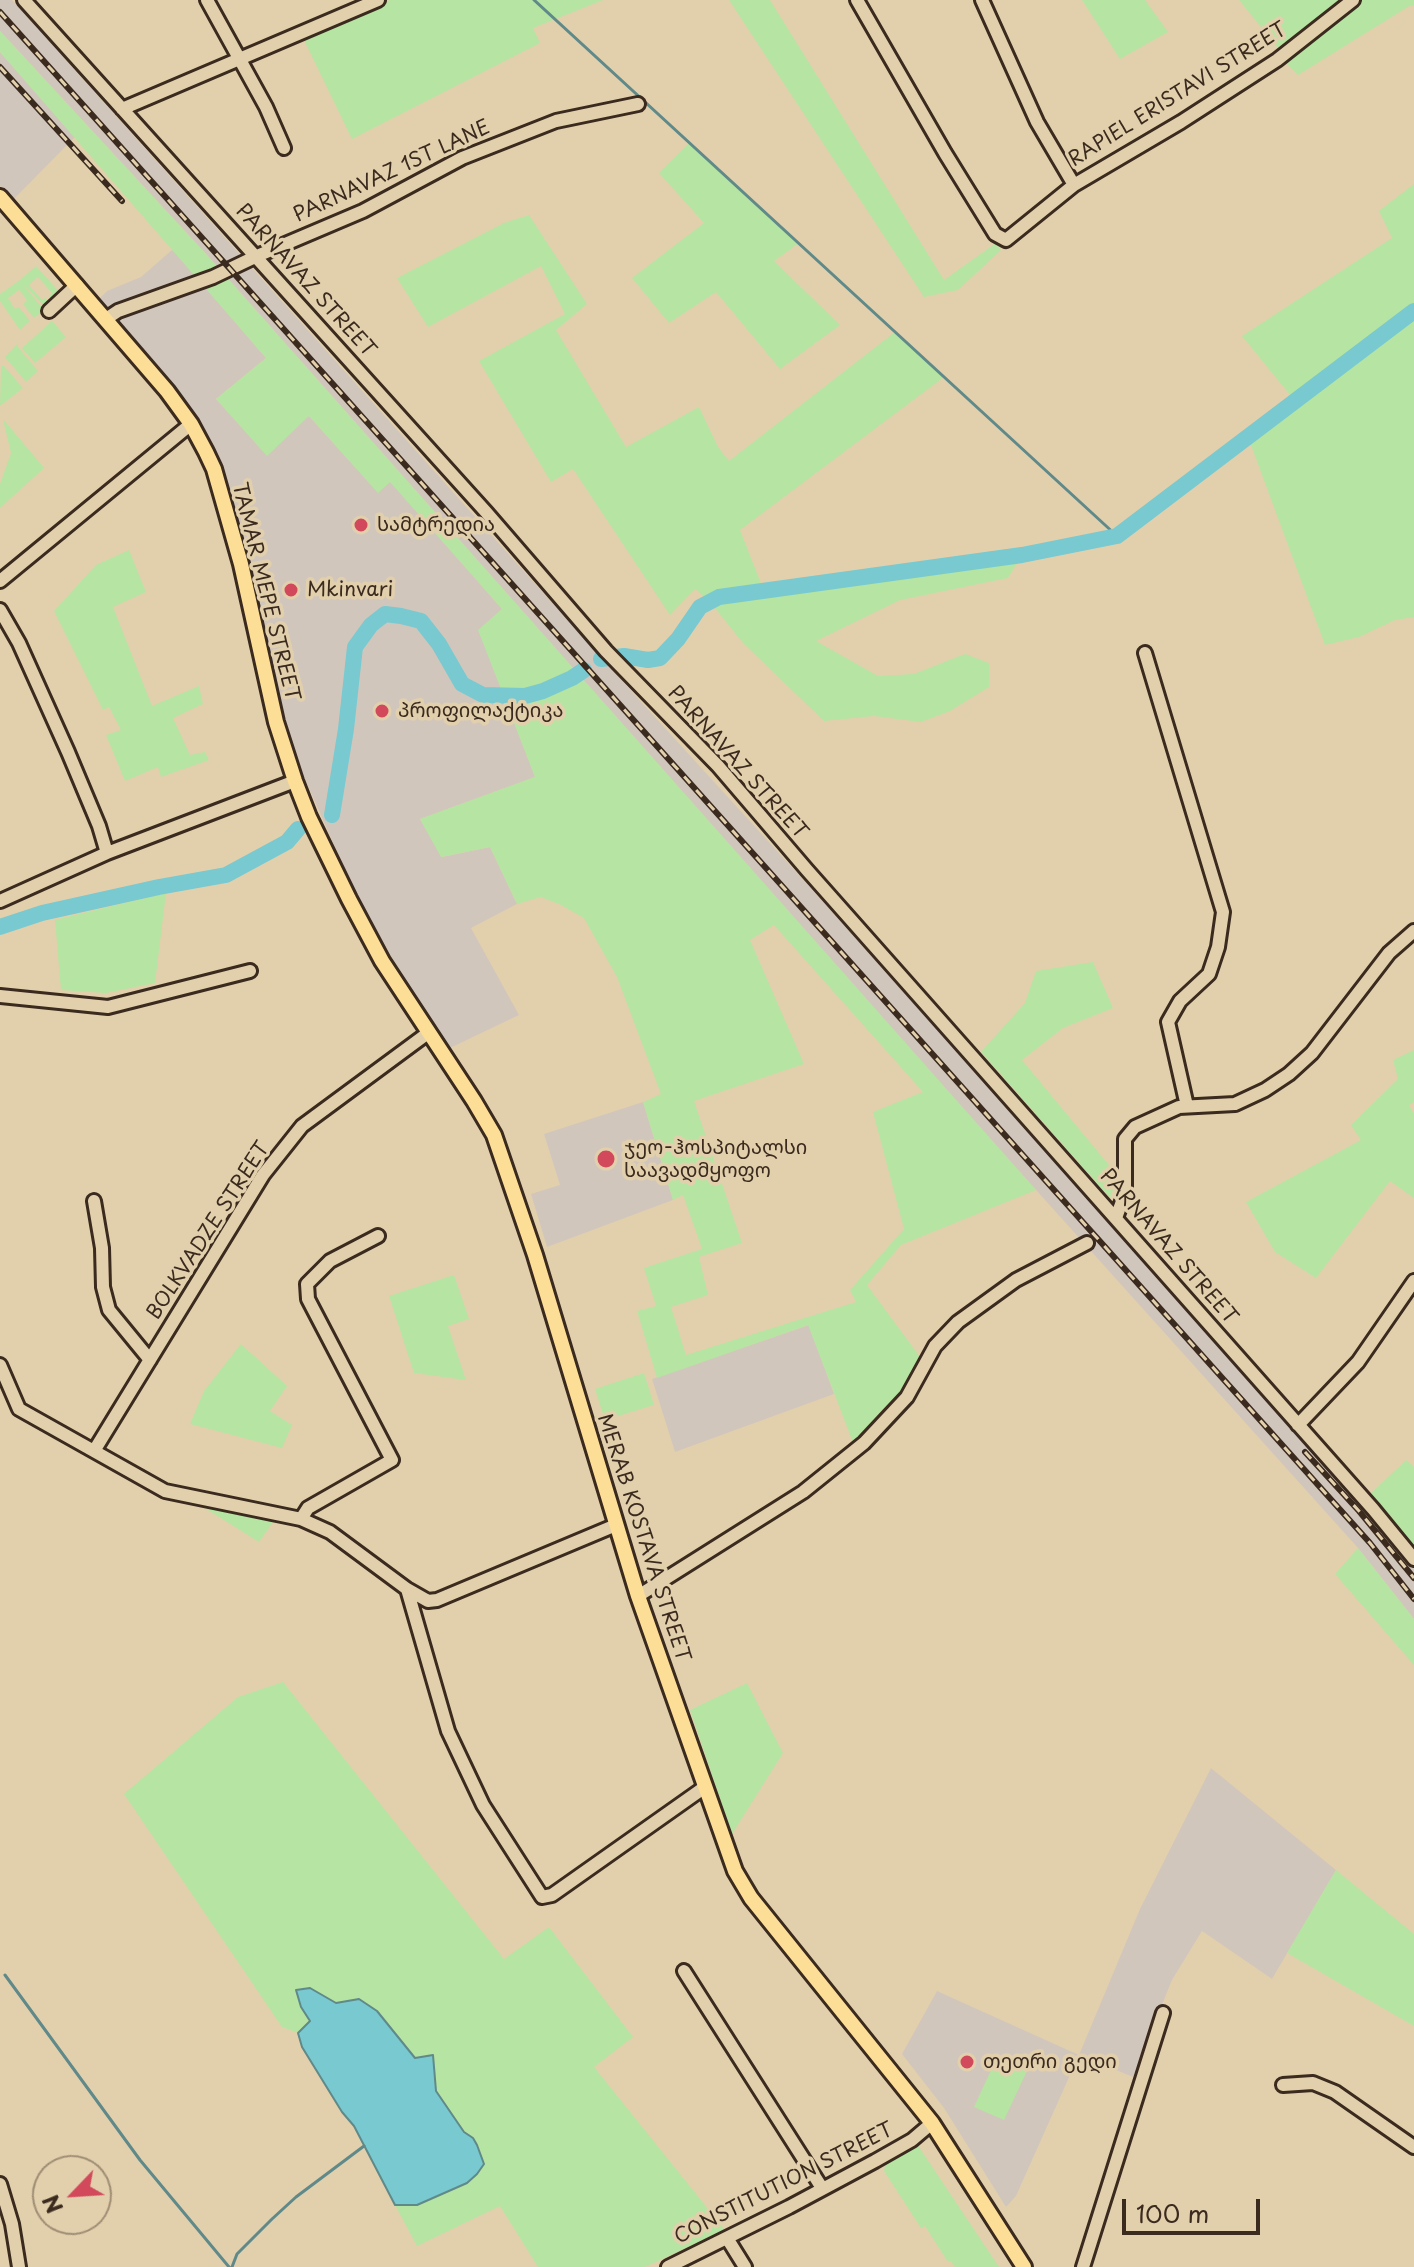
<!DOCTYPE html>
<meta charset="utf-8">
<style>
body{margin:0}
#map{position:relative;width:1414px;height:2267px;overflow:hidden;background:#e2d0ad;font-family:"Playpen Sans",sans-serif}
canvas{display:block}
.north{position:absolute;left:32px;top:2155px;width:80px;height:80px;box-sizing:border-box;background:#e2d0ad;border:2px solid #9f8e74;border-radius:50%;rotate:245deg;font-size:22px;font-weight:700;line-height:32px;text-align:center;color:#3b2a1e}
.north::after{content:'';display:block;margin:auto;width:28px;height:36px;background:#d1495b;clip-path:polygon(50% 0,100% 100%,50% 72%,0 100%)}
.scale{position:absolute;left:1122px;top:2199px;width:138px;height:36px;box-sizing:border-box;border:4px solid #3b2a1e;border-top:0;padding-left:10px;font-size:24px;line-height:28px;white-space:nowrap;color:#3b2a1e;-webkit-text-stroke:6px #e2d0ad;paint-order:stroke}
</style>
<div id="map">
<canvas width="1414" height="2267"></canvas>
<div class="north">N</div>
<div class="scale">100 m</div>
</div>
<script>
const ctx = document.querySelector('canvas').getContext('2d');
ctx.lineJoin = 'round';
function paint(path, color) { ctx.fillStyle = color; ctx.fill(path, 'evenodd'); }
const toPath = rows => new Path2D(rows.map(r => 'M' + r).join(''));
function stroke(path, color, width, dash) { ctx.strokeStyle = color; ctx.lineWidth = width; ctx.lineCap = dash ? 'butt' : 'round'; ctx.setLineDash(dash || []); ctx.stroke(path); }
function drawText(font, color, halo, rows, align = 'center') {
  ctx.font = font + ' "Playpen Sans","Noto Sans Georgian",sans-serif'; ctx.lineWidth = 7; ctx.setLineDash([]); ctx.textBaseline = 'middle'; ctx.strokeStyle = halo; ctx.fillStyle = color; for (const [text, x, y, turn = 0] of rows) {
    ctx.save(); ctx.translate(x, y); ctx.rotate((+turn || 0) * Math.PI / 180); ctx.textAlign = isNaN(turn) ? turn : align; if (halo) ctx.strokeText(text, 0, 0); ctx.fillText(text, 0, 0); ctx.restore();
  }
}
paint(toPath([
 [0,0,12,0,633,693,799,875,1375,1520,1414,1567,1414,1619,1358,1548,983,1131,207,255,0,31],
 [0,52,75,137,13,200,0,186],
 [173,249,266,358,216,399,267,455,308,415,378,492,390,481,502,609,479,630,535,777,420,819,442,857,490,847,517,904,471,928,519,1015,450,1048,383,944,346,872,294,754,240,539,175,391,99,299,107,291,141,277],
 [643,1102,673,1200,547,1247,531,1194,560,1185,544,1134],
 [809,1325,834,1394,675,1452,652,1379],
 [1211,1768,1336,1870,1272,1979,1202,1931,1172,1980,1133,2077,1079,2055,1016,2196,1006,2207,944,2108,902,2054,937,1991,1079,2055,1140,1909]
]), '#d1c6bc');
paint(toPath([
 [390,0,603,0,533,28,540,43,352,139,303,38],
 [729,0,770,0,944,280,996,243,1001,250,958,290,924,297],
 [1082,0,1145,0,1168,32,1120,59],
 [1239,0,1343,0,1278,48],
 [1361,0,1414,0,1414,6,1411,5,1298,75,1284,61],
 [0,31,207,255,1036,1190,901,1245,867,1285,920,1357,899,1396,854,1445,808,1325,657,1378,637,1311,656,1306,644,1268,702,1249,683,1195,673,1200,643,1102,661,1094,617,977,584,918,561,905,541,897,517,904,490,847,441,857,420,819,535,777,478,630,502,609,390,482,378,493,309,416,267,456,216,399,266,358,0,52],
 [774,925,923,1092,873,1112,904,1229,850,1290,856,1302,686,1355,671,1307,708,1295,699,1257,742,1243,694,1101,804,1064,750,940],
 [689,143,799,243,774,261,840,325,780,369,716,292,669,323,632,278,704,223,659,173],
 [1414,184,1414,617,1395,620,1359,637,1325,645,1248,437,1295,401,1242,336,1392,238,1379,211],
 [529,215,587,304,556,330,626,447,699,407,718,447,729,461,895,332,944,377,740,530,764,591,1022,555,1008,578,900,600,816,641,878,676,914,674,965,654,989,663,989,687,950,711,921,722,874,716,824,721,743,643,710,602,695,589,670,615,573,469,551,482,479,361,565,314,541,266,428,327,397,278,504,223],
 [36,266,62,295,55,302,49,296,52,293,38,277,29,285,42,300,45,298,52,305,47,309,22,283,44,310,34,318,23,304,27,300,19,290,8,298,15,309,19,307,30,321,20,330,0,301,0,294,20,280],
 [52,321,66,337,35,363,22,348],
 [18,343,18,347,38,371,26,382,5,357],
 [1,366,4,366,23,388,0,406],
 [3,419,44,468,0,508,0,484,11,453],
 [129,550,146,592,113,607,152,706,199,686,203,704,173,718,190,755,205,752,209,760,161,777,158,767,125,781,106,735,121,730,109,707,103,710,54,611,96,565],
 [166,893,155,983,106,993,61,990,55,920],
 [1093,962,1113,1008,1063,1028,1022,1060,1118,1176,1110,1198,981,1052,1025,1003,1036,971],
 [1414,1050,1414,1102,1409,1105,1414,1114,1414,1198,1390,1181,1316,1278,1275,1252,1246,1202,1361,1140,1351,1125,1398,1079,1393,1060],
 [454,1275,469,1319,448,1326,466,1380,414,1373,389,1296],
 [241,1344,287,1386,270,1411,292,1425,282,1448,190,1424,204,1391],
 [644,1373,654,1405,605,1420,595,1389],
 [1406,1460,1414,1467,1414,1546,1368,1496],
 [195,1502,273,1522,259,1542],
 [1358,1548,1414,1619,1414,1665,1335,1574],
 [283,1682,504,1959,549,1927,633,2037,594,2067,725,2230,645,2267,538,2267,500,2206,417,2246,395,2205,417,2205,479,2154,473,2139,465,2132,436,2091,433,2056,415,2059,377,2011,337,2003,310,1988,296,1991,301,2007,310,2021,298,2033,282,2027,124,1794,238,1697],
 [747,1683,783,1753,732,1834,690,1710],
 [1336,1870,1414,1934,1414,2026,1287,1953],
 [997,2057,1027,2071,1004,2120,974,2107],
 [917,2144,999,2267,955,2267,951,2261,948,2262,925,2226,921,2228,884,2171,886,2160]
]), '#b6e4a2');
const water = toPath([
 [310,1988,336,2003,359,1999,377,2011,415,2058,433,2055,436,2091,464,2132,473,2138,477,2145,484,2164,477,2174,467,2183,417,2205,395,2205,354,2126,342,2112,302,2047,298,2033,310,2021,301,2007,296,1990,310,1988]
]);
paint(water, '#78c9d0');
stroke(water, '#608989', 2);
stroke(toPath([
 [534,0,1117,536],
 [5,1975,140,2160,229,2267],
 [232,2267,237,2254,272,2219,296,2197,364,2146]
]), '#608989', 3);
stroke(toPath([
 [601,659,624,656,648,660,660,658,678,639,700,607,719,597,1022,555,1117,536,1414,311],
 [332,815,346,729,355,647,371,625,385,614,401,616,421,621,439,644,462,684,483,695,525,696,543,691,572,678,584,670],
 [0,927,42,913,159,887,226,875,287,842,298,829]
]), '#78c9d0', 16);
const minor = toPath([
 [24,0,486,512,606,651,718,766,807,870,1373,1509,1414,1559],
 [207,0,266,107,284,148],
 [857,0,945,153,995,234,1006,240,1074,185,1181,122,1277,60,1353,0],
 [982,0,1037,122,1074,185],
 [122,109,378,0],
 [49,311,77,285],
 [106,319,118,311,213,277,257,256,363,211,462,158,556,121,638,104],
 [0,581,191,424],
 [0,610,19,643,68,752,99,826,107,853],
 [1145,653,1223,912,1218,947,1209,974,1180,1001,1168,1022,1187,1106],
 [0,901,107,853,295,781],
 [0,996,108,1007,250,971],
 [94,1201,102,1248,103,1287,109,1310,150,1360],
 [1116,1218,1125,1193,1125,1139,1135,1127,1179,1107,1235,1104,1265,1090,1289,1074,1312,1053,1389,953,1414,931],
 [0,1365,19,1409,165,1491,301,1519,330,1532,407,1589,428,1601,437,1600,616,1525],
 [1298,1425,1358,1362,1414,1281],
 [94,1451,263,1175,302,1126,428,1033],
 [301,1519,308,1508,392,1460,308,1299,307,1284,330,1261,378,1236],
 [407,1589,448,1731,483,1805,542,1897,552,1895,705,1787],
 [638,1596,803,1492,864,1443,907,1397,935,1346,958,1322,1016,1280,1087,1243],
 [684,1971,822,2188],
 [1283,2085,1313,2083,1335,2092,1414,2147],
 [0,2184,12,2224,19,2267],
 [727,2238,745,2267],
 [668,2267,789,2207,875,2161,912,2140,932,2123],
 [1083,2267,1163,2013]
]);
const major = toPath([
 [0,197,167,391,191,424,206,452,214,469,241,564,276,722,295,781,309,817,349,899,382,961,474,1101,494,1135,535,1255,638,1596,735,1871,751,1898,932,2123,1024,2267]
]);
stroke(minor, '#3b2a1e', 18);
stroke(major, '#3b2a1e', 20);
stroke(minor, '#e2d0ad', 12);
stroke(major, '#fdde96', 14);
const rail = toPath([
 [0,12,1370,1543,1414,1599],
 [0,67,122,201],
 [1305,1452,1359,1511,1414,1578]
]);
stroke(rail, '#3b2a1e', 6);
stroke(rail, '#e2d0ad', 3, [9]);
for (const [x, y, r, color] of [
 [361,525,8,"#d1495b"],
 [291,590,8,"#d1495b"],
 [382,711,8,"#d1495b"],
 [606,1159,10,"#d1495b"],
 [967,2062,8,"#d1495b"]
]) { const dot = new Path2D(); dot.arc(x, y, r, 0, 2 * Math.PI); ctx.fillStyle = color; ctx.fill(dot); stroke(dot, '#e2d0ad', 3); }
drawText('20px', '#3b2a1e', '#e2d0ad', [
 ["RAPIEL ERISTAVI STREET",1178,95,-32],
 ["PARNAVAZ 1ST LANE",392,172,-25],
 ["PARNAVAZ STREET",305,281,48],
 ["TAMAR MEPE STREET",265,592,76],
 ["PARNAVAZ STREET",737,763,48],
 ["BOLKVADZE STREET",209,1231,-57],
 ["PARNAVAZ STREET",1168,1247,49],
 ["MERAB KOSTAVA STREET",643,1538,72],
 ["CONSTITUTION STREET",784,2184,-27]
]);
drawText('20px', '#3b2a1e', '#e2d0ad', [
 ["სამტრედია",377,525],
 ["Mkinvari",307,590],
 ["პროფილაქტიკა",398,711],
 ["ჯეო-ჰოსპიტალსი",624,1148],
 ["საავადმყოფო",624,1171],
 ["თეთრი გედი",983,2062]
], 'left');
</script>
